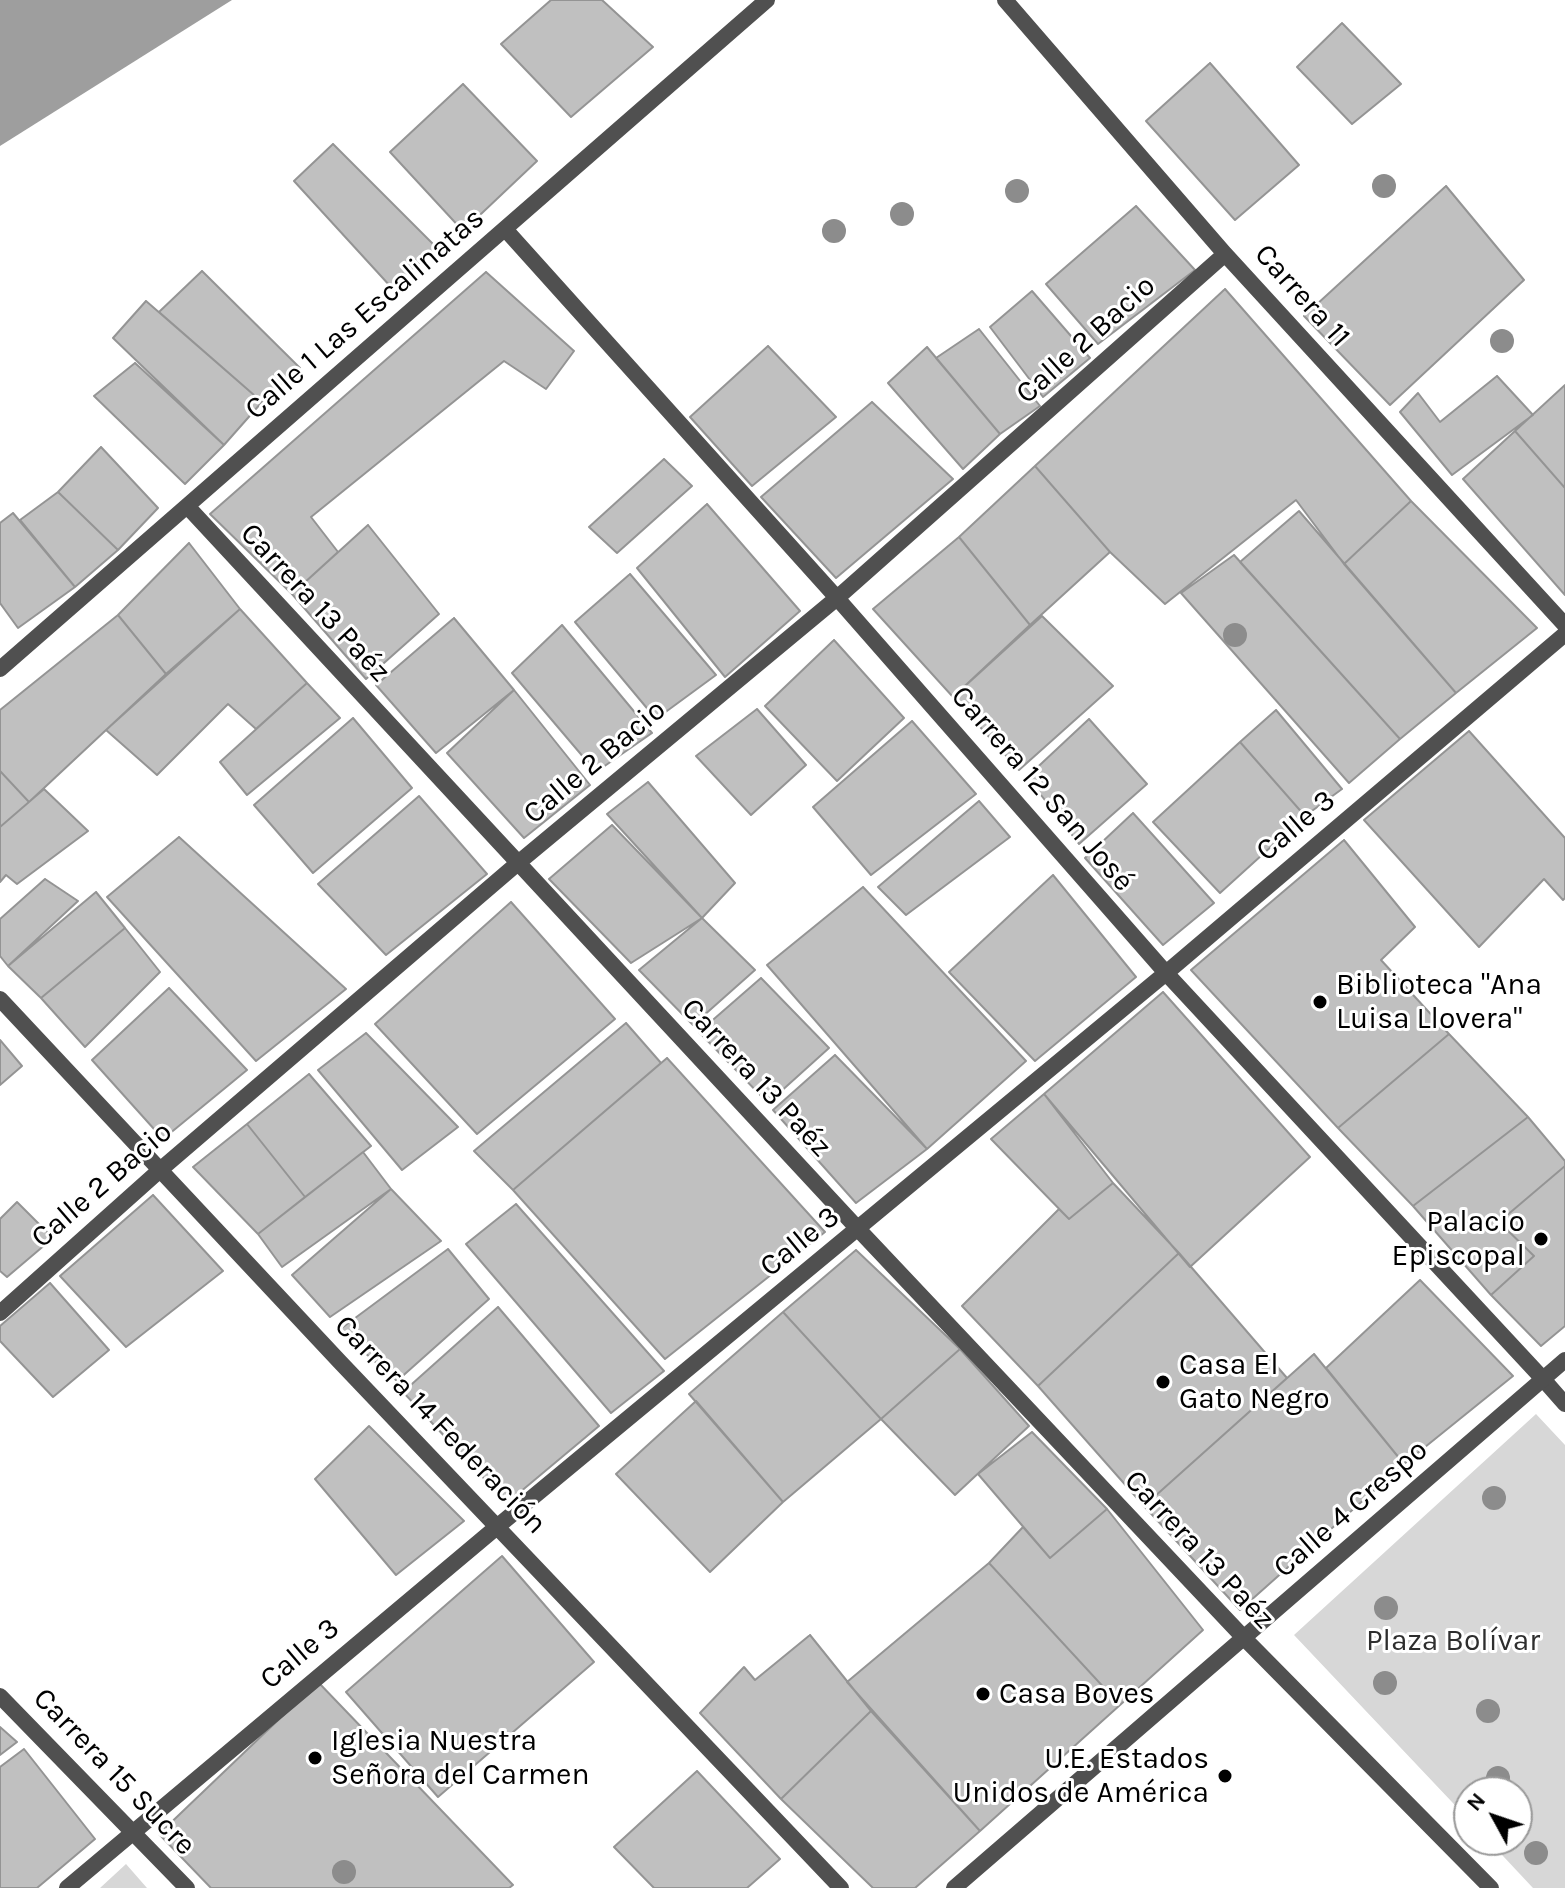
<!DOCTYPE html>
<meta charset="utf-8">
<style>
body{margin:0}
#map{position:relative;width:1565px;height:1888px;overflow:hidden;background:#fff;font-family:Karla,sans-serif}
canvas{display:block}
.north{position:absolute;left:1453px;top:1776px;width:80px;height:80px;box-sizing:border-box;background:#fff;border:2px solid #999;border-radius:50%;rotate:310deg;font-size:22px;font-weight:700;line-height:32px;text-align:center;color:#000}
.north::after{content:'';display:block;margin:auto;width:28px;height:36px;background:#000;clip-path:polygon(50% 0,100% 100%,50% 72%,0 100%)}
</style>
<div id="map">
<canvas width="1565" height="1888"></canvas>
<div class="north">N</div>
</div>
<script>
const ctx = document.querySelector('canvas').getContext('2d');
ctx.lineJoin = 'round';
function paint(path, color) { ctx.fillStyle = color; ctx.fill(path, 'evenodd'); }
const toPath = rows => new Path2D(rows.map(r => 'M' + r).join(''));
function stroke(path, color, width, dash) { ctx.strokeStyle = color; ctx.lineWidth = width; ctx.lineCap = dash ? 'butt' : 'round'; ctx.setLineDash(dash || []); ctx.stroke(path); }
function drawText(font, color, halo, rows, align = 'center') {
  ctx.font = font + ' Karla,sans-serif'; ctx.lineWidth = 6; ctx.setLineDash([]); ctx.textBaseline = 'middle'; ctx.strokeStyle = halo; ctx.fillStyle = color; for (const [text, x, y, turn = 0] of rows) {
    ctx.save(); ctx.translate(x, y); ctx.rotate((+turn || 0) * Math.PI / 180); ctx.textAlign = isNaN(turn) ? turn : align; if (halo) ctx.strokeText(text, 0, 0); ctx.fillText(text, 0, 0); ctx.restore();
  }
}
paint(toPath([
 [1536,1414,1565,1445,1565,1888,1533,1888,1488,1840,1517,1840,1517,1792,1469,1792,1469,1820,1294,1635],
 [126,1864,147,1888,100,1888]
]), '#d7d7d7');
paint(toPath([
 [0,0,232,0,0,146]
]), '#9e9e9e');
const building = toPath([
 [551,0,602,0,653,47,571,117,501,44,551,0],
 [1342,23,1401,84,1352,124,1297,67,1342,23],
 [1210,63,1299,165,1235,220,1146,121,1210,63],
 [463,84,537,161,463,231,390,152,463,84],
 [333,144,437,248,391,287,294,181,333,144],
 [1446,186,1524,280,1390,405,1304,316,1446,186],
 [1136,206,1195,270,1098,344,1046,284,1136,206],
 [202,271,300,368,262,402,159,312,202,271],
 [486,272,574,351,546,389,504,361,311,517,338,552,292,594,210,514,486,272],
 [1225,289,1411,501,1344,564,1296,500,1165,604,1110,552,1035,466,1225,289],
 [1032,291,1090,358,1043,397,990,327,1032,291],
 [146,301,262,402,224,445,113,338,146,301],
 [979,329,1040,406,1000,434,936,358,979,329],
 [768,346,836,417,752,486,690,417,768,346],
 [927,347,1000,434,963,469,888,383,927,347],
 [135,363,224,445,185,484,94,396,135,363],
 [1497,376,1533,415,1452,475,1400,412,1418,393,1440,422,1497,376],
 [1565,385,1565,488,1515,431,1565,385],
 [872,402,953,479,836,578,761,497,872,402],
 [1515,431,1565,488,1565,595,1463,479,1515,431],
 [101,447,158,508,118,550,58,492,101,447],
 [664,459,692,486,617,553,589,527,664,459],
 [1035,466,1110,552,1030,625,959,537,1035,466],
 [58,492,118,550,75,587,20,520,58,492],
 [1411,501,1537,628,1456,693,1344,564,1411,501],
 [707,504,800,611,725,677,637,568,707,504],
 [1299,511,1456,693,1400,739,1240,562,1299,511],
 [13,513,75,587,18,628,0,603,0,523,13,513],
 [368,525,439,614,366,679,292,594,368,525],
 [959,537,1030,625,953,697,873,609,959,537],
 [189,543,240,609,166,674,118,615,189,543],
 [1234,555,1400,739,1349,783,1181,593,1234,555],
 [630,574,716,675,656,719,575,622,630,574],
 [240,609,307,683,256,729,228,704,157,775,106,730,240,609],
 [118,615,166,674,29,802,0,771,0,710,118,615],
 [1042,616,1113,686,1019,770,953,697,1042,616],
 [454,618,514,690,436,753,376,685,454,618],
 [562,625,652,733,596,772,512,673,562,625],
 [834,640,904,718,837,781,765,706,834,640],
 [307,683,340,718,247,795,220,762,307,683],
 [514,690,590,785,524,838,447,753,514,690],
 [757,709,806,765,751,815,696,756,757,709],
 [1276,710,1342,789,1305,816,1240,742,1276,710],
 [353,718,412,788,313,873,254,805,353,718],
 [1089,719,1147,784,1079,844,1027,777,1089,719],
 [912,721,976,794,871,875,813,807,912,721],
 [1469,731,1565,838,1565,898,1563,900,1544,879,1479,947,1364,820,1469,731],
 [1240,742,1305,816,1220,893,1153,822,1240,742],
 [0,771,29,802,0,827,0,771],
 [648,782,735,883,702,918,607,814,648,782],
 [44,789,88,831,17,884,6,875,0,882,0,827,44,789],
 [419,796,487,874,386,955,318,884,419,796],
 [979,801,1010,837,906,915,878,887,979,801],
 [1133,813,1214,903,1163,945,1085,858,1133,813],
 [612,825,702,918,631,963,549,879,612,825],
 [179,837,346,989,256,1061,107,897,179,837],
 [1344,840,1415,927,1381,960,1449,1034,1338,1128,1191,970,1344,840],
 [1053,875,1136,977,1035,1061,949,972,1053,875],
 [45,879,78,901,8,966,0,956,0,919,45,879],
 [863,887,1026,1061,927,1149,767,965,863,887],
 [96,892,125,928,41,998,8,966,96,892],
 [511,902,615,1019,477,1134,375,1024,511,902],
 [702,918,755,970,693,1025,639,970,702,918],
 [125,928,160,972,85,1047,41,998,125,928],
 [761,978,829,1048,768,1103,699,1032,761,978],
 [169,988,247,1070,163,1139,92,1060,169,988],
 [1163,992,1310,1157,1190,1267,1044,1094,1163,992],
 [626,1023,661,1063,513,1190,474,1151,626,1023],
 [366,1033,458,1127,402,1170,318,1070,366,1033],
 [1449,1034,1528,1117,1413,1206,1338,1128,1449,1034],
 [0,1040,22,1066,0,1085,0,1040],
 [835,1055,927,1149,856,1203,773,1110,835,1055],
 [667,1058,825,1232,665,1359,513,1190,667,1058],
 [309,1074,371,1146,305,1197,247,1124,309,1074],
 [1044,1094,1113,1183,1069,1219,991,1139,1044,1094],
 [1528,1117,1565,1161,1565,1166,1499,1222,1534,1256,1491,1295,1413,1206,1528,1117],
 [247,1124,305,1197,258,1234,193,1167,247,1124],
 [363,1152,391,1189,282,1267,258,1234,363,1152],
 [1565,1166,1565,1326,1541,1346,1491,1295,1534,1256,1499,1222,1565,1166],
 [1113,1183,1179,1253,1038,1386,962,1306,1059,1209,1069,1219,1113,1183],
 [391,1189,441,1241,330,1317,292,1275,391,1189],
 [153,1195,223,1271,126,1347,60,1276,153,1195],
 [17,1202,53,1238,7,1277,0,1271,0,1219,17,1202],
 [516,1204,664,1371,611,1413,466,1244,516,1204],
 [448,1249,489,1299,397,1381,339,1330,448,1249],
 [856,1250,960,1349,881,1419,783,1312,856,1250],
 [1179,1253,1287,1378,1144,1506,1038,1386,1179,1253],
 [1420,1280,1513,1376,1404,1464,1326,1368,1420,1280],
 [50,1283,109,1350,53,1397,0,1341,0,1326,50,1283],
 [498,1307,599,1426,507,1503,403,1392,498,1307],
 [783,1312,881,1419,783,1502,689,1394,783,1312],
 [960,1349,1029,1426,955,1495,881,1419,960,1349],
 [1314,1354,1404,1464,1240,1610,1144,1506,1314,1354],
 [696,1401,783,1502,710,1572,616,1474,696,1401],
 [369,1426,464,1521,396,1575,315,1479,369,1426],
 [1032,1432,1107,1509,1050,1558,978,1474,1032,1432],
 [1107,1509,1203,1630,1120,1705,989,1563,1023,1527,1050,1558,1107,1509],
 [502,1556,594,1662,438,1797,346,1692,502,1556],
 [989,1563,1120,1705,980,1831,847,1682,989,1563],
 [810,1635,871,1711,781,1799,700,1713,744,1667,755,1680,810,1635],
 [318,1682,513,1885,509,1888,211,1888,159,1834,318,1682],
 [871,1711,980,1831,915,1888,873,1888,781,1799,871,1711],
 [0,1727,17,1742,0,1755,0,1727],
 [24,1749,95,1839,37,1888,0,1888,0,1767,24,1749],
 [697,1771,780,1859,747,1888,654,1888,614,1847,697,1771]
]);
paint(building, '#c0c0c0');
stroke(building, '#949494', 2);
stroke(toPath([
 [1543,1379,1565,1404]
]), '#505050', 16);
stroke(toPath([
 [1005,0,1225,254,1565,625],
 [505,229,837,598,1166,973,1543,1379],
 [187,506,859,1230,1245,1639,1491,1888],
 [0,669,767,0],
 [0,999,340,1362,841,1888],
 [0,1313,160,1170,518,863,837,598,1225,254],
 [0,1696,187,1888],
 [67,1888,498,1526,1166,973,1565,634],
 [954,1888,1565,1360]
]), '#505050', 16);
ctx.fillStyle = '#8c8c8c';
for (const [x, y] of [
 [1384,186],
 [1017,191],
 [902,214],
 [834,231],
 [1502,341],
 [1235,635],
 [1494,1498],
 [1386,1608],
 [1385,1683],
 [1488,1711],
 [1498,1778],
 [1536,1853],
 [344,1872]
]) { ctx.beginPath(); ctx.arc(x, y, 12, 0, 2 * Math.PI); ctx.fill(); }
for (const [x, y, r, color] of [
 [1320,1002,8,"#000"],
 [1541,1239,8,"#000"],
 [1163,1382,8,"#000"],
 [983,1694,8,"#000"],
 [315,1758,8,"#000"],
 [1225,1776,8,"#000"]
]) { const dot = new Path2D(); dot.arc(x, y, r, 0, 2 * Math.PI); ctx.fillStyle = color; ctx.fill(dot); stroke(dot, '#fff', 3); }
drawText('30px', '#000', '#fff', [
 ["Carrera 11",1302,296,48],
 ["Calle 1 Las Escalinatas",365,314,-41],
 ["Calle 2 Bacio",1086,340,-42],
 ["Carrera 13 Paéz",315,603,47],
 ["Calle 2 Bacio",595,762,-40],
 ["Carrera 12 San José",1042,789,49],
 ["Calle 3",1296,826,-40],
 ["Carrera 13 Paéz",756,1078,47],
 ["Calle 2 Bacio",102,1185,-41],
 ["Calle 3",800,1242,-39],
 ["Carrera 14 Federación",440,1425,46],
 ["Calle 4 Crespo",1351,1509,-41],
 ["Carrera 13 Paéz",1199,1550,47],
 ["Calle 3",300,1654,-40],
 ["Carrera 15 Sucre",114,1772,46]
]);
drawText('30px', '#000', '#fff', [
 ["Biblioteca \"Ana",1336,985],
 ["Luisa Llovera\"",1336,1019],
 ["Palacio",1525,1222,"right"],
 ["Episcopal",1525,1256,"right"],
 ["Casa El",1179,1365],
 ["Gato Negro",1179,1399],
 ["Casa Boves",999,1694],
 ["Iglesia Nuestra",331,1741],
 ["Señora del Carmen",331,1775],
 ["U.E. Estados",1209,1759,"right"],
 ["Unidos de América",1209,1793,"right"]
], 'left');
drawText('30px', '#2e2e2e', '#fff', [
 ["Plaza Bolívar",1453,1641]
]);
</script>
